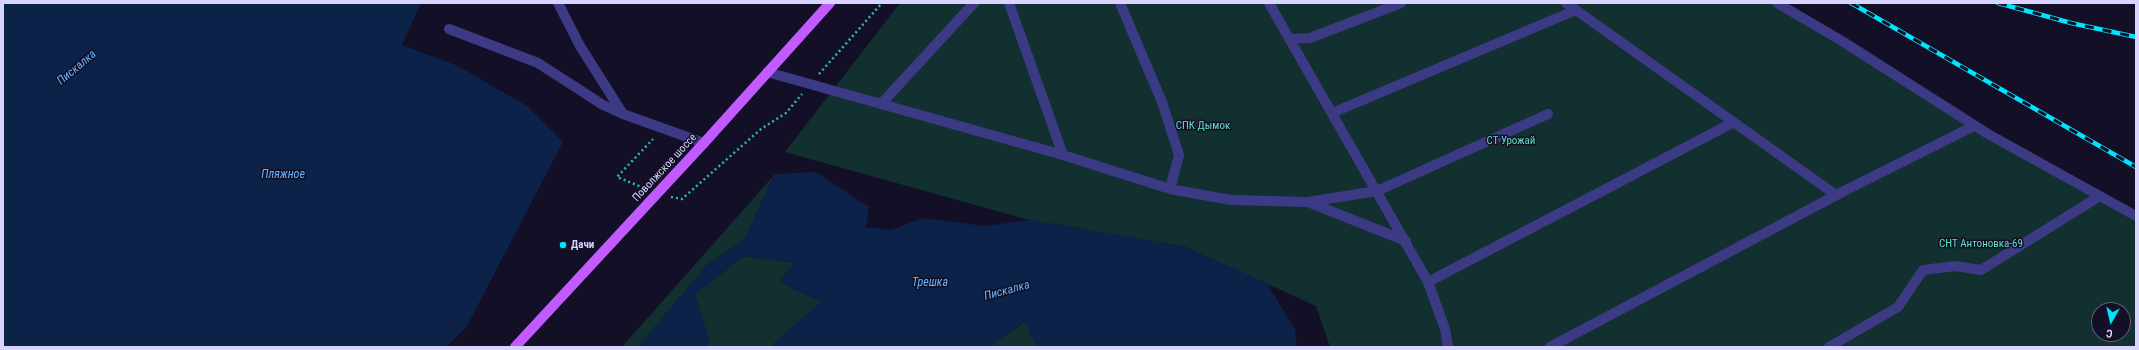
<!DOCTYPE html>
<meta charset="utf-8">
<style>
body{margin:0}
#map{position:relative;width:2139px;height:350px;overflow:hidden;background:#130f26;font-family:"Roboto Condensed",sans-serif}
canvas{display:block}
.frame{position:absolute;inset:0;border:4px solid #d9d4ff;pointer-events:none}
.north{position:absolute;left:2091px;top:302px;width:40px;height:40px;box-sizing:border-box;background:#130f26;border:1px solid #625e7d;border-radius:50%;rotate:188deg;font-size:11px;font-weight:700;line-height:16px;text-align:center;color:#d9d4ff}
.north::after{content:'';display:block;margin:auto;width:14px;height:18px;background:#00e5ff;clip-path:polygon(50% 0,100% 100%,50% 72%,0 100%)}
</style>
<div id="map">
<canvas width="2139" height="350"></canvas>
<div class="frame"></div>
<div class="north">С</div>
</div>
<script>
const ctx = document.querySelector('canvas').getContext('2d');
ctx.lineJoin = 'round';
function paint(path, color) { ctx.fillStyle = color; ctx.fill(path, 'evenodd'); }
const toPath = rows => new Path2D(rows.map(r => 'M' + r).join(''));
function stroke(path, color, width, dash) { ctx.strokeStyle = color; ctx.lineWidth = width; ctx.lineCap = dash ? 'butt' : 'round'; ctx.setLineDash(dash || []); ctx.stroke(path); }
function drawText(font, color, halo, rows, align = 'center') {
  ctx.font = font + ' "Roboto Condensed",sans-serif'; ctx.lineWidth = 3; ctx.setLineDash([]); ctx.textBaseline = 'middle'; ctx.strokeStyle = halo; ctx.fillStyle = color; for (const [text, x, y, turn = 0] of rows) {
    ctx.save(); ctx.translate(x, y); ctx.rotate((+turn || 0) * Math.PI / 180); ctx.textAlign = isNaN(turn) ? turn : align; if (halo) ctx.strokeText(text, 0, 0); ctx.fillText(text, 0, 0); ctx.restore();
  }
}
paint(toPath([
 [900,3,1775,3,1931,96,2136,211,2136,347,1330,347,1316,306,1183,246,1029,220,785,152],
 [2099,310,2123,310,2123,334,2099,334],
 [775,174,744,240,707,265,638,347,622,347],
 [744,256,794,263,780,282,821,302,770,347,707,347,709,341,695,294],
 [1026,321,1036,347,990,347]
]), '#12302f');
paint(toPath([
 [3,3,421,3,402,45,458,66,527,106,563,142,467,326,446,347,3,347],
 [816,172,869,207,866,227,891,230,923,218,985,226,1029,220,1183,246,1267,283,1295,329,1297,347,1036,347,1025,321,990,347,770,347,821,302,780,282,793,263,744,256,695,294,709,341,707,347,638,347,707,265,744,240,775,174]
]), '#0c2248');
stroke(toPath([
 [819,74,882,3],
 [644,188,617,177,653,139],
 [671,197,682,199,761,129,786,113,802,94]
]), '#2fb8b0', 2.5, [2, 3]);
stroke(toPath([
 [558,3,580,46,623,114,704,143],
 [1009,3,1063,155],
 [1120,3,1162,102,1179,155,1170,189],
 [1269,3,1428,282,1445,329,1448,347],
 [1566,3,1836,195],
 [1777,3,1842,41,1988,134,2136,216],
 [449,29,538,63,603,105,623,114],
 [1290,39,1310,38,1401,3],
 [767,72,1063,155,1170,189,1231,200,1308,202,1377,191,1548,114],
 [882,103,974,3],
 [1332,113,1576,10],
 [1308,202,1406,241],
 [1428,282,1734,122],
 [1550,347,1846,190,1974,126],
 [1829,347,1898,307,1923,270,1955,266,1981,270,2100,196]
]), '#3d3a85', 10);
stroke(toPath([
 [515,347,704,143,830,3]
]), '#c25bff', 10);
const rail = toPath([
 [1851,3,2136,167],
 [1998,3,2071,23,2136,37]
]);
stroke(rail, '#00e5ff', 4.5);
stroke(rail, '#130f26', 3, [9]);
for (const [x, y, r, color] of [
 [563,245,4,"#00e5ff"]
]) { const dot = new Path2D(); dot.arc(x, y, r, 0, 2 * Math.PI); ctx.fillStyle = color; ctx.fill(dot); stroke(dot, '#130f26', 1.5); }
drawText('11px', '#5fe0c0', '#130f26', [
 ["СПК Дымок",1203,126],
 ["СТ Урожай",1511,141],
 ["СНТ Антоновка-69",1981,244]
]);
drawText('11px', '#d9d4ff', '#130f26', [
 ["Поволжское шоссе",665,168,-47]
]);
drawText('bold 11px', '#d9d4ff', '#130f26', [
 ["Дачи",571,245]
], 'left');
drawText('italic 12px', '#62b6ff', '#130f26', [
 ["Пискалка",77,68,-40],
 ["Пляжное",283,175],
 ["Трешка",930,283],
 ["Пискалка",1007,291,-15]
]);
</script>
